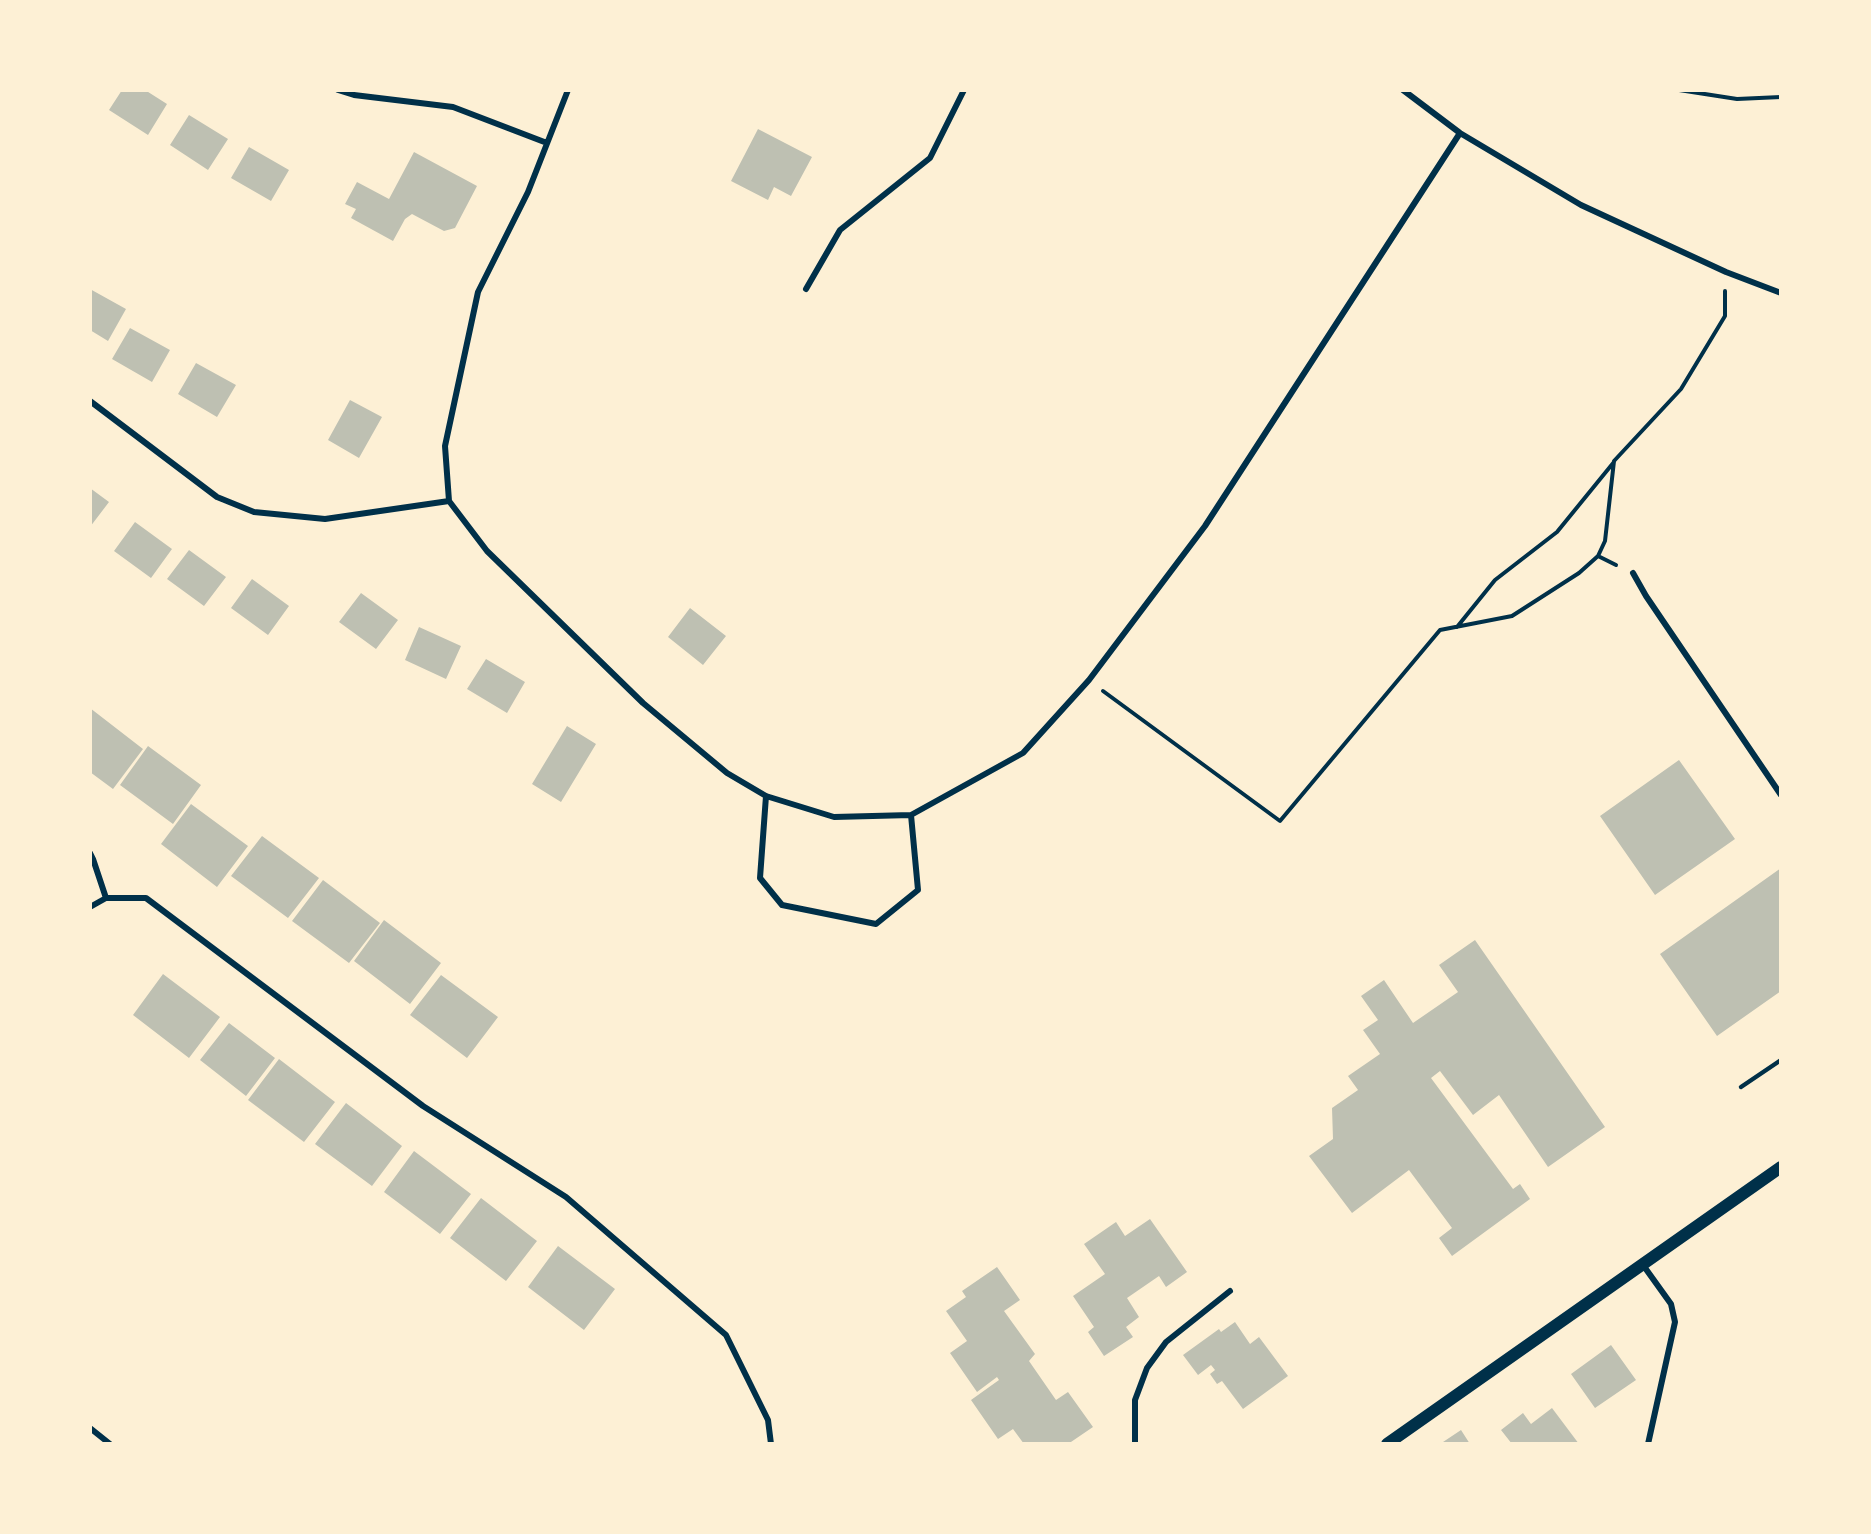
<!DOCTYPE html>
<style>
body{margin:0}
#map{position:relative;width:1871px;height:1534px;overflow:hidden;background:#fdf0d5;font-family:Poppins,sans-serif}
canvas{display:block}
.frame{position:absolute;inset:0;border:92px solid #fdf0d5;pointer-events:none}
</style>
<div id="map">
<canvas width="1871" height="1534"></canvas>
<div class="frame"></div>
</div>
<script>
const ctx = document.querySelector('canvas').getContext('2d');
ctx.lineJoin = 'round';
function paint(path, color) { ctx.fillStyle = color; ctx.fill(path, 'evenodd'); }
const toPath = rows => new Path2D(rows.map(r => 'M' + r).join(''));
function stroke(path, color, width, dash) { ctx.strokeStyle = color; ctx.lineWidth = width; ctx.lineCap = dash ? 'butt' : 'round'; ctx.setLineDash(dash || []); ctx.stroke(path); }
paint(toPath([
 [122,90,145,90,167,104,148,135,109,110],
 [189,115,228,139,208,170,170,145],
 [758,129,812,157,791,196,774,187,768,200,731,181],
 [249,147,289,170,271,201,231,178],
 [414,152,477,186,455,228,444,231,412,214,405,219,393,241,351,218,356,209,345,204,357,182,389,199],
 [90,289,126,309,108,341,90,330],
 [130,328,170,350,152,382,112,359],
 [196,363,236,385,217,417,178,394],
 [350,400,382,417,359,458,328,440],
 [90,488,109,502,90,527],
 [135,522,172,549,151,578,114,551],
 [189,550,226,577,204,606,167,579],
 [252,579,289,606,268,635,231,608],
 [361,593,398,620,376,649,339,622],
 [690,608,726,636,703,665,668,637],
 [419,627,461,646,446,679,405,660],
 [486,659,525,682,507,713,467,689],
 [90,708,143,749,113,789,90,772],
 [567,726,596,744,561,802,532,784],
 [148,746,201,785,173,824,120,785],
 [1679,760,1735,839,1655,895,1600,816],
 [191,804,248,846,217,887,161,844],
 [262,836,319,878,288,918,231,876],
 [1781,868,1781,991,1717,1036,1660,954],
 [323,880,380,923,349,963,292,921],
 [384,920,441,963,410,1004,354,961],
 [1475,940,1605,1127,1548,1167,1499,1095,1473,1115,1440,1071,1431,1078,1513,1189,1520,1184,1530,1199,1452,1256,1439,1238,1452,1228,1409,1170,1352,1213,1309,1156,1333,1139,1332,1108,1358,1090,1348,1076,1380,1054,1363,1030,1378,1020,1361,996,1384,980,1413,1023,1458,992,1439,965],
 [163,974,220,1017,189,1058,133,1015],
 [441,975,498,1017,467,1058,410,1015],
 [229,1023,275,1058,246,1096,200,1060],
 [279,1059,335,1102,304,1142,248,1100],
 [346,1103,402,1146,372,1186,315,1144],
 [414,1151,471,1194,440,1234,384,1192],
 [481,1198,537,1241,506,1281,450,1238],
 [1150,1219,1187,1272,1166,1287,1159,1276,1127,1298,1139,1317,1126,1327,1133,1337,1104,1356,1088,1332,1094,1327,1073,1296,1105,1274,1084,1244,1116,1222,1125,1236],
 [558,1246,615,1289,584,1330,528,1287],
 [997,1267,1020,1300,1004,1311,1035,1354,1029,1361,1056,1400,1068,1392,1093,1427,1068,1444,1024,1444,1013,1429,998,1439,971,1400,999,1380,997,1377,977,1392,950,1353,967,1341,946,1311,966,1297,962,1291],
 [1235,1322,1250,1344,1259,1337,1288,1376,1243,1409,1222,1381,1217,1384,1210,1374,1215,1370,1211,1365,1198,1375,1183,1355,1219,1329,1221,1332],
 [1611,1345,1636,1380,1595,1408,1571,1374],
 [1552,1408,1579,1444,1512,1444,1501,1430,1523,1413,1531,1424],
 [1461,1430,1470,1444,1440,1444]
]), '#bec0b2');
stroke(toPath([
 [1679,90,1737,99,1781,97],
 [1598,556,1616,565],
 [1457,627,1495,580,1557,532,1614,462],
 [1103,691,1280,821,1440,630,1512,616,1579,573,1598,556,1605,541,1614,461,1681,389,1725,316,1725,291]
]), '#003049', 4);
stroke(toPath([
 [1741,1087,1781,1060]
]), '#003049', 4.5);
stroke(toPath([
 [338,90,354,95,453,107,547,143],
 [568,90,528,192,478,292,445,446,449,501,487,551,643,703,727,773,766,796,834,817,911,815,1023,753,1089,680,1205,526,1460,133],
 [1403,90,1460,133,1581,205,1726,272,1781,293],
 [806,289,840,230,930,158,964,90],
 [90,401,217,497,254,512,325,519,449,501],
 [1633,573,1646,596,1781,795],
 [766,796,760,878,782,905,876,924,918,890,911,815],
 [90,853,93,859,106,898],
 [90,907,106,898,146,898,423,1106,566,1197,726,1335,768,1420,771,1444],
 [1643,1265,1671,1304,1675,1322,1648,1444],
 [90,1428,110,1444],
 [1135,1444,1135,1400,1147,1368,1166,1342,1230,1291]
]), '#003049', 6);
stroke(toPath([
 [1387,1444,1781,1167]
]), '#003049', 12);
</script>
